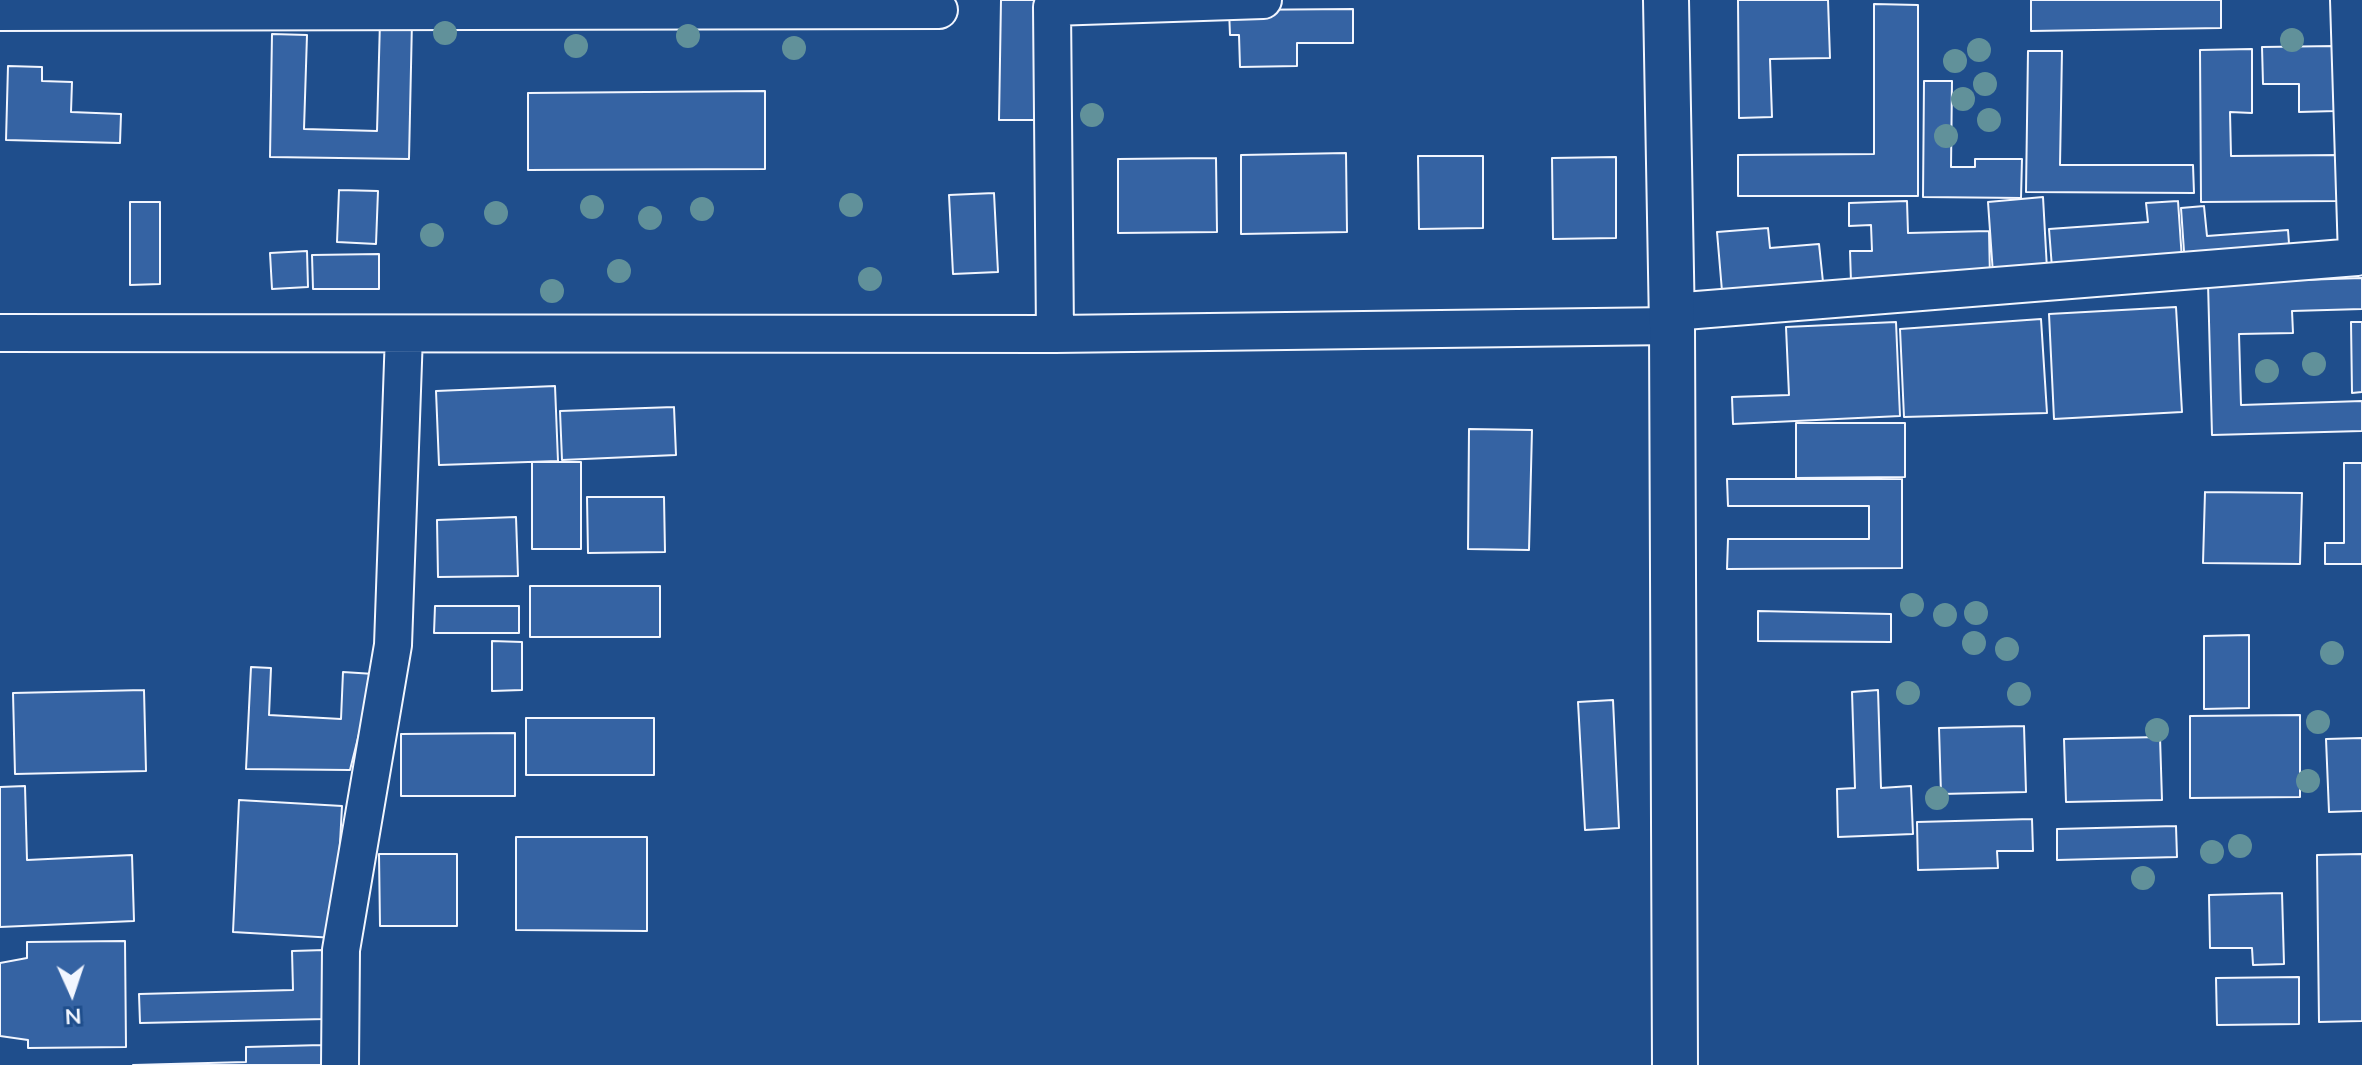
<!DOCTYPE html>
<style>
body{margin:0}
#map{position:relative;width:2362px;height:1065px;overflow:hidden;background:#1f4e8c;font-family:Mulish,sans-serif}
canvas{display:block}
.north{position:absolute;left:32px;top:953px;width:80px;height:80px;-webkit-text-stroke:6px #1f4e8c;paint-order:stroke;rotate:177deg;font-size:22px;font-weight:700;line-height:32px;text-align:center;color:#f2f6ff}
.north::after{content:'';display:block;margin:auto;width:28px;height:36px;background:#f2f6ff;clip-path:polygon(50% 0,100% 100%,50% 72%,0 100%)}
</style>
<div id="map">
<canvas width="2362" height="1065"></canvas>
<div class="north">N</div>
</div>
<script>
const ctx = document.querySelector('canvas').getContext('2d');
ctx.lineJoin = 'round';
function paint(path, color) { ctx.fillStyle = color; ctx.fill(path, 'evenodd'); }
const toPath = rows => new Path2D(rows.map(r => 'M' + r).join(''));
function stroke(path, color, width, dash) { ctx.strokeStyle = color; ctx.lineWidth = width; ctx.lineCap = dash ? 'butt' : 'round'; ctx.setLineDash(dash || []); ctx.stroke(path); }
const building = toPath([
 [1001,0,1039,0,1038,120,999,120,1001,0],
 [1738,0,1828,0,1830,58,1770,59,1772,117,1739,118,1738,0],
 [2031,0,2221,0,2221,28,2031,31,2031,0],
 [1874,4,1918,5,1918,196,1738,196,1738,155,1874,154,1874,4],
 [1353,9,1353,43,1297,43,1297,66,1240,67,1239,35,1230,35,1229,10,1353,9],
 [380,21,412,21,409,159,270,157,272,34,307,35,304,129,377,131,380,21],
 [2335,46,2336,111,2299,112,2299,84,2263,84,2262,47,2335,46],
 [2252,49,2252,113,2230,112,2231,156,2339,155,2339,201,2201,202,2200,50,2252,49],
 [2028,51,2062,51,2060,165,2193,165,2194,193,2026,192,2028,51],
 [8,66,42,67,42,81,72,82,71,112,121,114,120,143,6,140,8,66],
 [1924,81,1952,81,1951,167,1975,167,1975,159,2022,159,2021,198,1923,197,1924,81],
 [765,91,765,169,528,170,528,93,765,91],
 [1346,153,1347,232,1241,234,1241,155,1346,153],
 [1418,156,1483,156,1483,228,1419,229,1418,156],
 [1616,157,1616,238,1553,239,1552,158,1616,157],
 [1216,158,1217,232,1118,233,1118,159,1216,158],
 [339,190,378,191,376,244,337,242,339,190],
 [994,193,998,272,953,274,949,195,994,193],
 [2043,197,2047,269,1993,274,1988,202,2043,197],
 [1907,201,1908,233,1989,231,1990,278,1851,282,1850,251,1872,251,1871,225,1849,226,1849,203,1907,201],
 [2178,201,2182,260,2052,268,2049,229,2148,222,2146,203,2178,201],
 [130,202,160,202,160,284,130,285,130,202],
 [2204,206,2207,236,2288,230,2290,257,2185,266,2181,208,2204,206],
 [1768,228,1770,248,1819,244,1823,282,1722,291,1717,232,1768,228],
 [307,251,308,287,272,289,270,253,307,251],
 [379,254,379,289,313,289,312,255,379,254],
 [2362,278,2362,309,2292,311,2293,333,2239,334,2241,405,2362,401,2362,431,2212,435,2208,283,2362,278],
 [2176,307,2182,412,2054,419,2049,314,2176,307],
 [2041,319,2047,413,1904,417,1900,329,2041,319],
 [1896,322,1900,416,1733,424,1732,397,1789,395,1786,327,1896,322],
 [2351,322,2362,322,2362,392,2352,393,2351,322],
 [555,386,558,461,439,465,436,391,555,386],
 [674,407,676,455,562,460,560,411,674,407],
 [1796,423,1905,423,1905,477,1796,478,1796,423],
 [1469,429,1532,430,1529,550,1468,549,1469,429],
 [532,462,581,462,581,549,532,549,532,462],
 [2344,463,2362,463,2362,564,2325,564,2325,543,2344,543,2344,463],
 [1727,479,1902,479,1902,568,1727,569,1728,539,1869,539,1869,506,1728,506,1727,479],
 [2205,492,2302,493,2300,564,2203,563,2205,492],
 [587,497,664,497,665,552,588,553,587,497],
 [516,517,518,576,438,577,437,520,516,517],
 [530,586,660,586,660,637,530,637,530,586],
 [435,606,519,606,519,633,434,633,435,606],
 [1758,611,1891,614,1891,642,1758,641,1758,611],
 [2249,635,2249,708,2204,709,2204,636,2249,635],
 [492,641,522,642,522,690,492,691,492,641],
 [251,667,271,668,269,715,341,719,343,672,374,674,350,770,246,769,251,667],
 [144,690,146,771,15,774,13,693,144,690],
 [1878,690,1881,788,1911,786,1913,834,1838,837,1837,789,1855,788,1852,692,1878,690],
 [1613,700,1619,828,1585,830,1578,702,1613,700],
 [2300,715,2300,797,2190,798,2190,716,2300,715],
 [526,718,654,718,654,775,526,775,526,718],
 [2024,726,2026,792,1941,794,1939,728,2024,726],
 [515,733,515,796,401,796,401,734,515,733],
 [2160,737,2162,800,2066,802,2064,739,2160,737],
 [2362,738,2362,811,2329,812,2326,739,2362,738],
 [25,786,27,860,132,855,134,921,0,927,0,787,25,786],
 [239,800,342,806,335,938,233,932,239,800],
 [2032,819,2033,851,1997,851,1998,868,1918,870,1917,822,2032,819],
 [2176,826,2177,857,2057,860,2057,829,2176,826],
 [516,837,647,837,647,931,516,930,516,837],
 [379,854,457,854,457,926,380,926,379,854],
 [2362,854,2362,1021,2319,1022,2317,855,2362,854],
 [2282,893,2284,964,2253,965,2252,948,2210,948,2209,895,2282,893],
 [125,941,126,1047,28,1048,28,1040,0,1036,0,963,27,958,27,942,125,941],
 [325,950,326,1019,140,1023,139,994,293,990,292,951,325,950],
 [2299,977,2299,1024,2217,1025,2216,978,2299,977],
 [322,1045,323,1065,133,1065,246,1062,246,1047,322,1045]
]);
paint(building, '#3563a3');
stroke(building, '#f2f6ff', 2);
const minor = toPath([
 [0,12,939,10],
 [1672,312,2357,257,2349,0],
 [0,333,1055,334,1672,326],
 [1055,334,1052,7,1263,0],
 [340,1065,341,950,393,645,404,334]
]);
const tertiary = toPath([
 [1666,0,1672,326,1675,1065]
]);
stroke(minor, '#f2f6ff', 40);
stroke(tertiary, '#f2f6ff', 48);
stroke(minor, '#1f4e8c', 36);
stroke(tertiary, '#1f4e8c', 44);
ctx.fillStyle = '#61919a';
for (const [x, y] of [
 [445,33],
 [688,36],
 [2292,40],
 [576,46],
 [794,48],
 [1979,50],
 [1955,61],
 [1985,84],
 [1963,99],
 [1092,115],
 [1989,120],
 [1946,136],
 [851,205],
 [592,207],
 [702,209],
 [496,213],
 [650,218],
 [432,235],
 [619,271],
 [870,279],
 [552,291],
 [2314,364],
 [2267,371],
 [1912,605],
 [1976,613],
 [1945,615],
 [1974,643],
 [2007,649],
 [2332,653],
 [1908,693],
 [2019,694],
 [2318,722],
 [2157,730],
 [2308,781],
 [1937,798],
 [2240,846],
 [2212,852],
 [2143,878]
]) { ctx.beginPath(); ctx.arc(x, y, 12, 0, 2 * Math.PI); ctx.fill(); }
</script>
